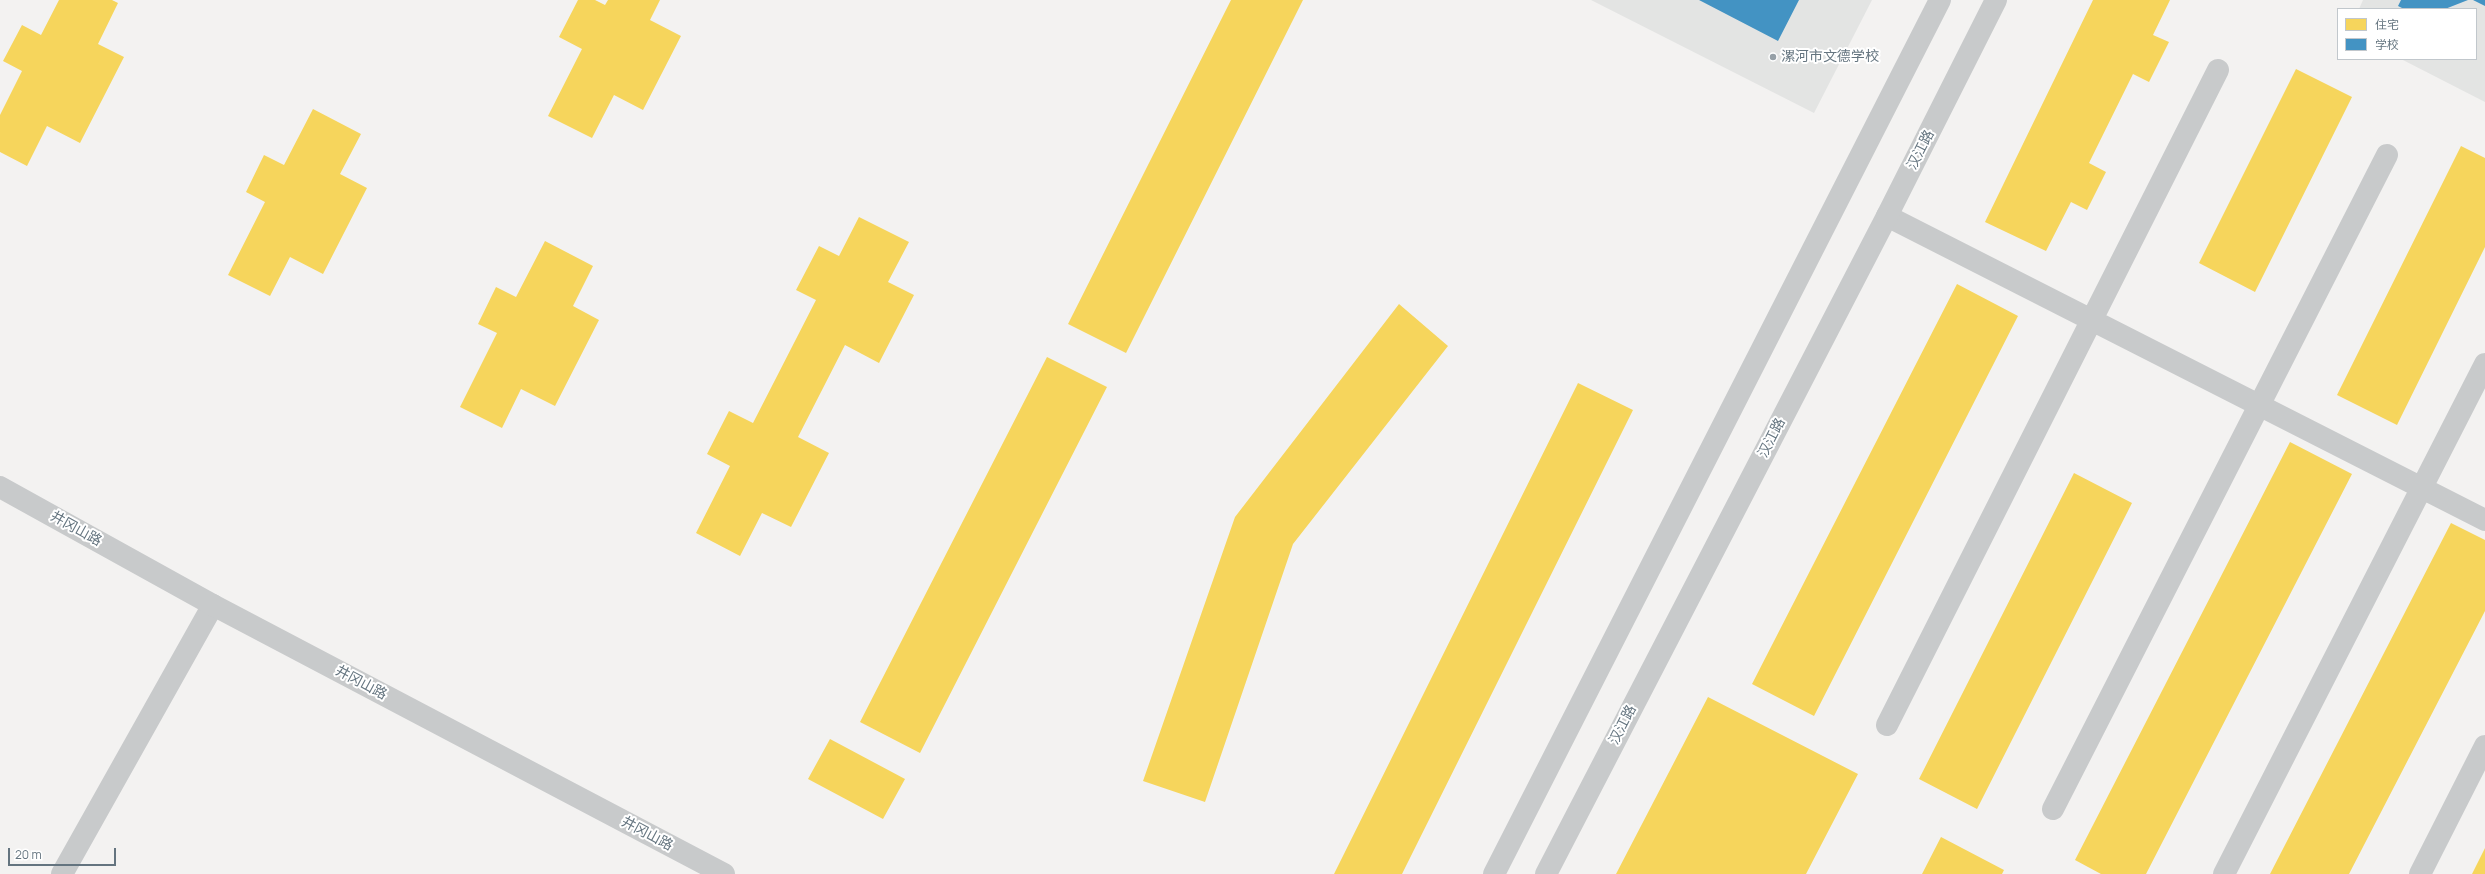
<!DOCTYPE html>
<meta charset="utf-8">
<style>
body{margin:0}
#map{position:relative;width:2485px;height:874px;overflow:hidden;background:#f3f2f1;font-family:Manrope,"Noto Sans SC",sans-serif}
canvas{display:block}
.legend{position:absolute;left:2337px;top:8px;width:140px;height:52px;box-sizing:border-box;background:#fff;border:1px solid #c1c7cc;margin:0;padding:5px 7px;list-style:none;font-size:12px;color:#64747f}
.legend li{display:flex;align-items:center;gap:8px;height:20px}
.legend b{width:20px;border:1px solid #c1c7cc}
.scale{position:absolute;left:8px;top:848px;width:108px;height:18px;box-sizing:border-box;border:2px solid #64747f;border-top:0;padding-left:5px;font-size:12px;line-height:14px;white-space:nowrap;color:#64747f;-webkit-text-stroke:3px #fff;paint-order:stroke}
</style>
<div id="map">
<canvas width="2485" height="874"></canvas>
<ul class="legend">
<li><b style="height:11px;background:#f6d55c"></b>住宅</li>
<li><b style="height:11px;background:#4393c3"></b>学校</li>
</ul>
<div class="scale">20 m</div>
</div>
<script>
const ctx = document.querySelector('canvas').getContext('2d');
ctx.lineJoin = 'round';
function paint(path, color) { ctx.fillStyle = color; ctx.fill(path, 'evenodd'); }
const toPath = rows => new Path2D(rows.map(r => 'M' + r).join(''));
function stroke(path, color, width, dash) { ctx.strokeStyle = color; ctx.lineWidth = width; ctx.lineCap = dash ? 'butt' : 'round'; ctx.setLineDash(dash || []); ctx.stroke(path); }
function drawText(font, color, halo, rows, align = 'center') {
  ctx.font = font + ' Manrope,"Noto Sans SC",sans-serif'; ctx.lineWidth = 4; ctx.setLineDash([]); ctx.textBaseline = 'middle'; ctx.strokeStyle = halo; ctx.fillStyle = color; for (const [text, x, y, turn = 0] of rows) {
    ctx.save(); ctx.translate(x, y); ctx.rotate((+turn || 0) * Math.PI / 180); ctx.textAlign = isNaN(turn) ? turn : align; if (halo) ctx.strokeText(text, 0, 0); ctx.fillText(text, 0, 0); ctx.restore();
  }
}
paint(toPath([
 [1591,0,1872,0,1814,113],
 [2363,0,2485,0,2485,102,2401,59,2476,59,2476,9,2359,9]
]), '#e3e4e3');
paint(toPath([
 [59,0,112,0,118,3,98,44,124,57,80,143,47,126,27,166,0,152,0,115,22,71,3,61,22,25,41,35],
 [578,0,595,0,605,5,608,0,660,0,650,20,681,36,643,110,614,95,592,138,548,116,582,49,559,37],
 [1231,0,1303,0,1126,353,1068,324],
 [2093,0,2170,0,2153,35,2169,42,2149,82,2133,74,2089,163,2106,172,2087,210,2071,202,2046,251,1985,222],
 [2296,69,2352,97,2255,292,2199,263],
 [313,109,361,134,340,174,367,188,323,274,290,257,270,296,228,275,265,202,246,192,264,155,284,165],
 [2461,146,2485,158,2485,247,2397,425,2337,395],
 [859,217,909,242,888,282,914,295,879,363,845,345,798,437,829,453,791,527,762,513,740,556,696,533,730,466,707,454,729,411,753,423,816,300,796,290,819,246,839,256],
 [545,241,593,266,573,306,599,320,555,406,521,389,502,428,460,407,497,333,478,324,496,287,516,297],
 [1957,284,2018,316,1814,716,1752,684],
 [1399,304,1448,346,1293,544,1205,802,1143,781,1235,517],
 [1047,357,1107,387,920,753,860,722],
 [1578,383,1633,410,1402,874,1334,874],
 [2290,442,2352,474,2146,874,2101,874,2075,860],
 [2074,473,2132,503,1977,809,1919,779],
 [2451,523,2485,540,2485,611,2349,874,2270,874],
 [1708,697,1858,774,1806,874,1616,874],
 [830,739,905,779,883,819,808,779],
 [1941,837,2004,870,2002,874,1922,874],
 [2485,848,2485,874,2472,874]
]), '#f6d55c');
paint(toPath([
 [1699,0,1799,0,1778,41],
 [2401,0,2468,0,2445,9,2404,9,2398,6],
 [2473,0,2485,0,2485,6]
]), '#4393c3');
stroke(toPath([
 [1887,216,2485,520],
 [1887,725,2218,70],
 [2053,809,2387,155],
 [62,874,213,605],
 [2224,874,2485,364],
 [2420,874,2485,746]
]), '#c8cacb', 22);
stroke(toPath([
 [0,487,213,605,724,874],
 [1494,874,1940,0],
 [1546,874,1887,216,1996,0]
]), '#c8cacb', 22);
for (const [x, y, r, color] of [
 [1773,57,4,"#96a0a7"]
]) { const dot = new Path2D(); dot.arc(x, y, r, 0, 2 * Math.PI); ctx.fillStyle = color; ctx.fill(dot); stroke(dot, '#fff', 1.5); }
drawText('14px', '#64747f', '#fff', [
 ["漯河市文德学校",1781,57]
], 'left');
drawText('14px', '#64747f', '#fff', [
 ["汉江路",1921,150,-63],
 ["汉江路",1772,438,-63],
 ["井冈山路",76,529,29],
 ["井冈山路",361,683,28],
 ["汉江路",1623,725,-63],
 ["井冈山路",647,834,28]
]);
</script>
